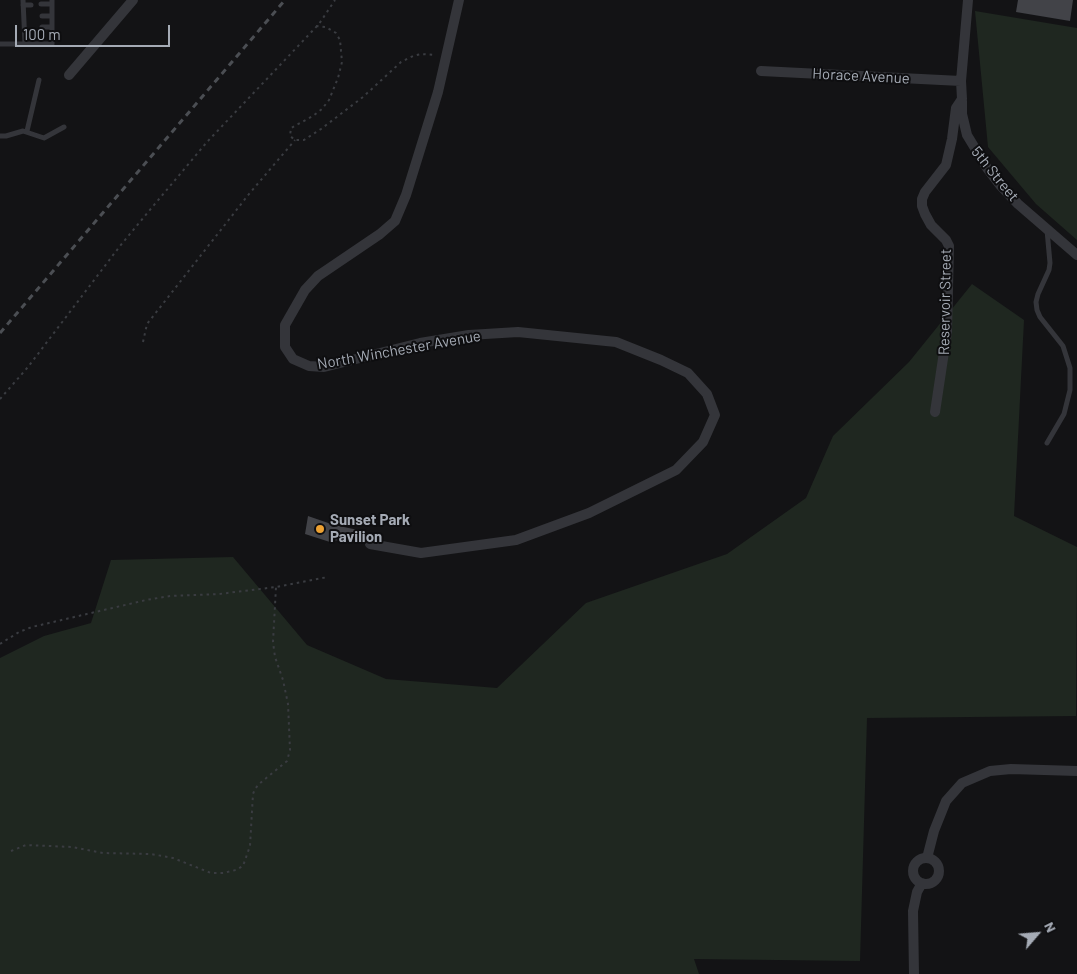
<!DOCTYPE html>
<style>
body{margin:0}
#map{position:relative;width:1077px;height:974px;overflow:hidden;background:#131315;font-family:Barlow,sans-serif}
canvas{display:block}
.north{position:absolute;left:1012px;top:909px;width:50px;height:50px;-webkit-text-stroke:4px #0e0e10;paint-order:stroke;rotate:63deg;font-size:14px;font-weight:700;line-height:20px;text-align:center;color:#a5abb5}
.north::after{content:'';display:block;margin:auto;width:18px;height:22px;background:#a5abb5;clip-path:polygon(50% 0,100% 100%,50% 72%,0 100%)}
.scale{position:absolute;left:15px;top:25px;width:155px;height:22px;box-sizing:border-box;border:2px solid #a5abb5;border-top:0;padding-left:6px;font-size:15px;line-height:18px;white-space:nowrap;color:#a5abb5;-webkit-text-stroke:4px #0e0e10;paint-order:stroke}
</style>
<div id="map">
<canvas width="1077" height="974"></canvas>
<div class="north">N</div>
<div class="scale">100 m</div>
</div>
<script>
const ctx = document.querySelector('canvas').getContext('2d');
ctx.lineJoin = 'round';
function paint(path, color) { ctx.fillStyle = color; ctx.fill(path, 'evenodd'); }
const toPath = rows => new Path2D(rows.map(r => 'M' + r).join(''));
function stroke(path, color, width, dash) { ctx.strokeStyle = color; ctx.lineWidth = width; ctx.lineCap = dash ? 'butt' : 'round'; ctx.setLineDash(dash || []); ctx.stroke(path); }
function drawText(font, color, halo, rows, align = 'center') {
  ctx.font = font + ' Barlow,sans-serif'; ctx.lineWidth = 4; ctx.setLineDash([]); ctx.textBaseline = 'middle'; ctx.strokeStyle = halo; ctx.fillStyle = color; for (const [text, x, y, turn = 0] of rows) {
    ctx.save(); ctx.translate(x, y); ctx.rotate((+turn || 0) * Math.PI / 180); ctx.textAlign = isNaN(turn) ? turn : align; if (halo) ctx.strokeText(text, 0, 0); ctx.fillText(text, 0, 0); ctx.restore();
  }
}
paint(toPath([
 [975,11,1077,28,1077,240,1036,204,988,147],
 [972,284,1024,320,1014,516,1077,547,1076,716,867,718,860,961,694,959,699,974,0,974,0,658,44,636,91,623,111,560,233,557,307,645,386,679,497,688,586,603,727,554,806,498,833,436,909,362]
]), '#1f2720');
paint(toPath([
 [1018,0,1073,0,1070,21,1016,12],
 [308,516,334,525,363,531,361,543,333,540,333,543,305,534]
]), '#424348');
stroke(toPath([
 [316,26,326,27,336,33,340,40,342,62,338,78,329,100,322,109,313,116,291,128,290,136,295,140,304,140,321,129,363,97,401,62,413,56,421,54,436,55],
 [143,342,147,324,249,194,295,140],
 [0,399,28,367,120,246,149,211,207,142,319,24,335,0],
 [0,644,19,632,32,627,146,600,170,596,219,594,276,587,328,577],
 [11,851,26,845,72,847,103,853,151,854,173,858,211,873,223,873,236,870,243,866,250,846,253,794,255,789,259,784,287,761,290,750,288,704,283,680,275,657,273,642,276,587]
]), '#3a3c41', 2, [2.5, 4]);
stroke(toPath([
 [23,0,25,44],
 [41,4,52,4],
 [23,5,31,5],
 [42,16,52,16],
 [42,27,52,27],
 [0,44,52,44,52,0],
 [27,131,39,80],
 [0,136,6,136,23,131,44,138,64,127],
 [1047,443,1064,414,1070,390,1070,368,1063,346,1040,317,1037,310,1036,302,1038,294,1049,270,1050,263,1047,230]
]), '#34353a', 5);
stroke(toPath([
 [761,71,961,81],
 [69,75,133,0],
 [962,101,962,114,967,135,987,168,1000,185,1018,204,1077,255],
 [935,412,947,332,949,246,946,240,931,225,925,214,922,206,922,199,925,192,946,165,952,139,956,108,962,99,961,81,968,0],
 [370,544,421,553,516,540,589,513,676,470,703,442,715,415,707,394,688,373,661,360,616,342,518,332,469,335,420,343,324,367,309,366,293,359,285,347,285,325,305,290,318,276,380,234,395,221,406,195,438,92,459,0],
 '913 871a13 13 0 1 1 26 0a13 13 0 1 1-26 0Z',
 [927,858,934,831,946,801,962,783,990,771,1011,769,1077,771],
 [914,974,913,911,917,892,922,883]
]), '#34353a', 10);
stroke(toPath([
 [0,333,285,0]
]), '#4b4e53', 3, [6, 5]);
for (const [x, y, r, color] of [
 [320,529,5,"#eda132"]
]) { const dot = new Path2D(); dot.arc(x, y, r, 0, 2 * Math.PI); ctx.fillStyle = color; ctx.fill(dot); stroke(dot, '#0e0e10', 2); }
drawText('15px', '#a5abb5', '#0e0e10', [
 ["Horace Avenue",861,76,3],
 ["5th Street",995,174,51],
 ["Reservoir Street",945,302,-89],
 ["North Winchester Avenue",399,350,-10]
]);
drawText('bold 15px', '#a5abb5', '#0e0e10', [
 ["Sunset Park",330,520],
 ["Pavilion",330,537]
], 'left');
</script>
